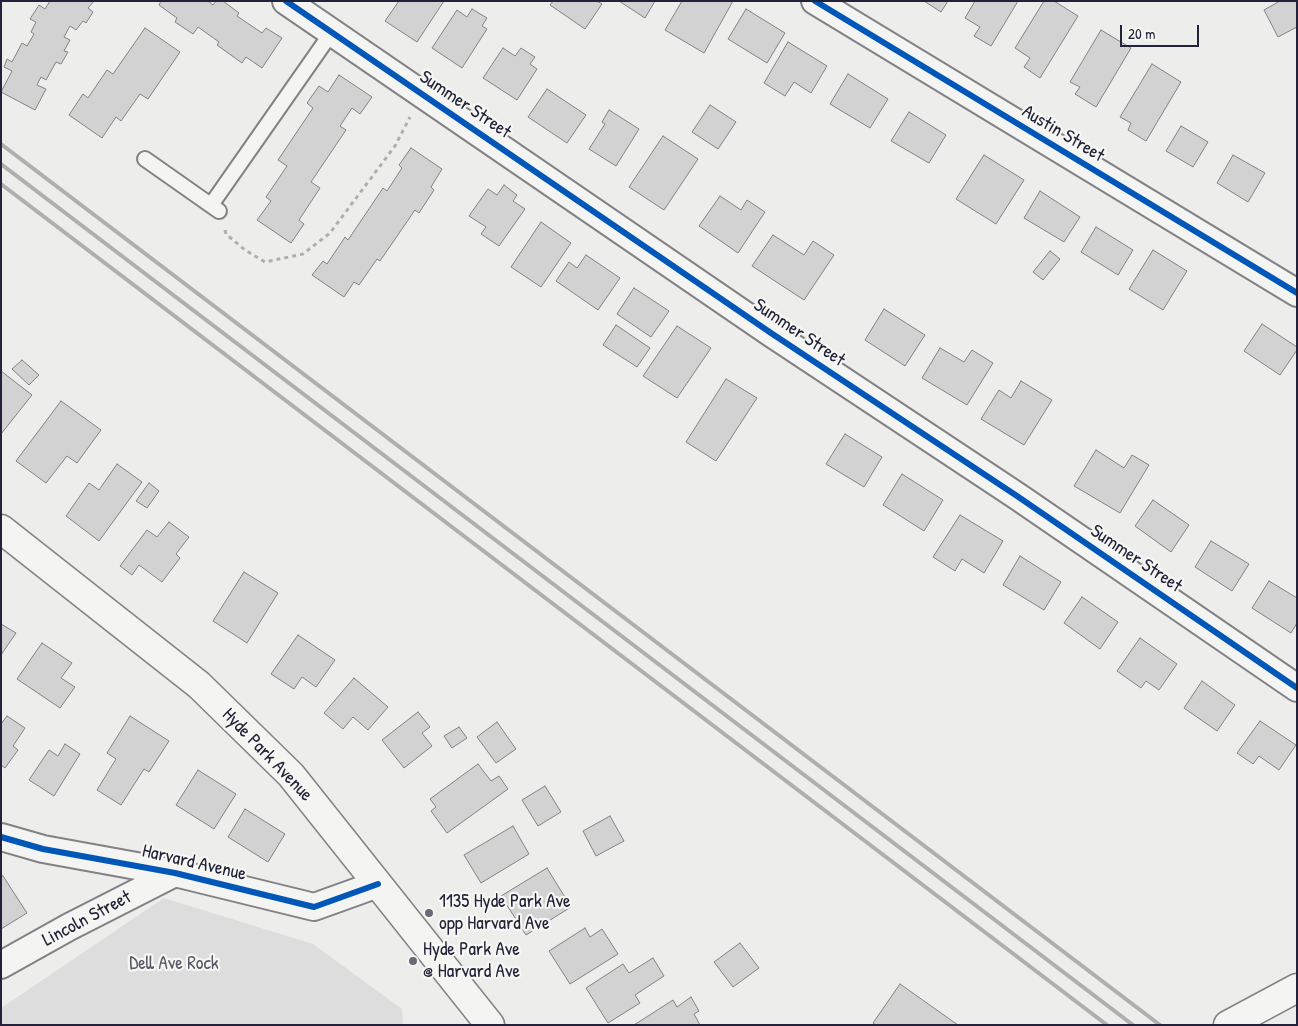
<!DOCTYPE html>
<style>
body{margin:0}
#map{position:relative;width:1298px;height:1026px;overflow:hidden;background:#ededec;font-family:"Patrick Hand",sans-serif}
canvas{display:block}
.frame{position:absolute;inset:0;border:2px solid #22223b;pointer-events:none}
.scale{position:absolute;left:1120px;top:25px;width:79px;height:22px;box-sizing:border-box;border:2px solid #22223b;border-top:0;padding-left:6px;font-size:15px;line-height:18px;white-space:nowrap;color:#22223b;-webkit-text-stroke:4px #f6f6f2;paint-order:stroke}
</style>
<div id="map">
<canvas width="1298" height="1026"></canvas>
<div class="frame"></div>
<div class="scale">20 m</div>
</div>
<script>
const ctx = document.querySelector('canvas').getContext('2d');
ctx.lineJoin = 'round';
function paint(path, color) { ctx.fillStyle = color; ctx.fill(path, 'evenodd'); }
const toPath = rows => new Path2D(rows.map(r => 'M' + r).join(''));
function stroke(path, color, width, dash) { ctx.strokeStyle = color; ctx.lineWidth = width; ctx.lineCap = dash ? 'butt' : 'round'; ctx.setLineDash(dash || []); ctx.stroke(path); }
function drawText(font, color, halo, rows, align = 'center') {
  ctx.font = font + ' "Patrick Hand",sans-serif'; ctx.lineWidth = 4.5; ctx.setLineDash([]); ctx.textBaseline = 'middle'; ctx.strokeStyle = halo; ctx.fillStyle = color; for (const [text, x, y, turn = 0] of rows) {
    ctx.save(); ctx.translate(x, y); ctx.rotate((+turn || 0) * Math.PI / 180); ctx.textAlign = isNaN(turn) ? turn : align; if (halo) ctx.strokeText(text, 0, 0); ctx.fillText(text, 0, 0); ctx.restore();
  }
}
paint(toPath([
 [164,898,313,944,402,1009,403,1025,1,1025,1,1008]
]), '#ddd');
const building = toPath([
 [50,1,94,1,88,8,93,12,86,23,83,21,76,30,70,26,64,37,70,40,64,51,68,52,61,64,56,62,46,80,41,77,37,85,46,89,35,110,1,92,12,71,4,67,7,59,12,62,22,43,27,46,34,34,31,32,36,22,30,19,39,5,45,9,50,1],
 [161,1,208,1,213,5,216,1,223,1,239,13,237,16,262,33,266,28,282,38,262,68,246,57,242,63,217,45,219,42,198,27,193,34,175,22,177,18,159,5,161,1],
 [399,1,444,1,417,42,385,21,399,1],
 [553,1,597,1,602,4,585,29,550,5,553,1],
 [619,1,655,1,645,18,619,1],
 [682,1,733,1,704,53,665,30,682,1],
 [924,1,948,1,941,12,924,1],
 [975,1,1018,1,991,46,974,36,980,27,965,18,975,1],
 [1044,1,1054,1,1078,16,1040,78,1024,67,1030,58,1015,48,1044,1],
 [1280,1,1297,1,1297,27,1278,37,1264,10,1280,1],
 [472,9,487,18,482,26,487,29,462,68,432,48,457,10,467,17,472,9],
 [746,9,785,33,767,63,728,39,746,9],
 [145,28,180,52,148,99,140,94,121,121,116,117,102,138,69,115,83,94,88,98,107,70,113,74,145,28],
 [1101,30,1131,48,1096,107,1075,94,1080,87,1070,82,1101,30],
 [788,42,827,66,811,93,794,82,785,96,764,83,788,42],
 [503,48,515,56,521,48,535,57,530,64,537,69,517,100,483,78,503,48],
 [1152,64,1181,82,1146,141,1128,130,1131,123,1120,117,1152,64],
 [848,74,888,99,870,128,830,104,848,74],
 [339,75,372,97,360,114,352,108,340,126,346,130,311,182,320,188,299,220,304,224,291,243,257,220,271,201,266,197,287,166,278,160,313,108,307,103,319,86,328,92,339,75],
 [547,89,586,115,567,143,528,117,547,89],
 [710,105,736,122,718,149,692,132,710,105],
 [609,110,639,129,616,166,589,149,605,124,602,122,609,110],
 [909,112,946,135,929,163,891,141,909,112],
 [1181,126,1208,142,1193,167,1166,151,1181,126],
 [663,136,698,159,664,210,629,187,663,136],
 [411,148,442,169,431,187,434,190,419,213,415,210,380,261,377,259,359,285,354,282,344,297,312,275,323,261,327,264,345,237,348,240,383,188,387,191,402,168,399,165,411,148],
 [984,155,1024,180,996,224,956,199,984,155],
 [1233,155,1265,173,1248,202,1217,183,1233,155],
 [504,185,517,195,513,201,525,209,499,246,481,234,486,227,469,216,488,189,497,195,504,185],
 [1040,191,1080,217,1064,242,1024,218,1040,191],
 [720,196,741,210,747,200,765,212,738,253,699,226,720,196],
 [541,222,571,243,541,287,511,267,541,222],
 [1096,227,1133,250,1118,275,1081,252,1096,227],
 [773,235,804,255,813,241,834,255,804,300,752,266,773,235],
 [1153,250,1187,271,1163,310,1129,289,1153,250],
 [1050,251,1060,259,1043,280,1033,272,1050,251],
 [586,255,620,278,598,310,556,281,569,262,577,268,586,255],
 [634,288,669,311,651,337,617,314,634,288],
 [884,309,925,335,905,366,865,340,884,309],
 [1262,324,1297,347,1297,350,1280,375,1244,351,1262,324],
 [616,325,650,348,637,367,603,345,616,325],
 [677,326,711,348,677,398,643,376,677,326],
 [940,348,964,362,972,350,993,363,967,405,922,378,940,348],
 [22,360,39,375,29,385,12,369,22,360],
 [1,371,32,395,1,434,1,371],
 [726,379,757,398,716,461,686,442,726,379],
 [1021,381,1052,400,1024,445,981,419,999,390,1011,398,1021,381],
 [61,401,101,430,77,463,67,456,46,483,16,461,61,401],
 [845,434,882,457,864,487,826,464,845,434],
 [1096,450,1124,468,1132,455,1149,465,1120,513,1074,486,1096,450],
 [117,464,142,482,99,541,66,516,89,483,99,490,117,464],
 [902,474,943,500,924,531,883,505,902,474],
 [149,483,159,491,147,508,136,501,149,483],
 [1153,500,1189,525,1171,552,1135,526,1153,500],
 [960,515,1003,541,984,573,962,559,955,571,933,557,960,515],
 [169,522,189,537,176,554,180,558,162,582,139,565,132,575,120,566,147,530,157,537,169,522],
 [1211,541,1249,564,1232,591,1195,567,1211,541],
 [1020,556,1061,582,1044,610,1003,585,1020,556],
 [244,572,278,593,247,643,213,621,244,572],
 [1269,581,1297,598,1297,623,1291,633,1252,608,1269,581],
 [1082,597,1118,622,1100,649,1064,623,1082,597],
 [1,624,16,633,1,655,1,624],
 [298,635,335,660,316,687,302,677,294,689,271,674,298,635],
 [1140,638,1177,664,1159,690,1146,681,1141,688,1117,671,1140,638],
 [42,643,72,663,61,678,75,687,60,708,17,679,42,643],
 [354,678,388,707,368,730,353,717,343,729,324,713,354,678],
 [1202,681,1235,705,1217,731,1184,708,1202,681],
 [418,712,430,727,422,733,432,746,404,768,382,740,418,712],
 [7,716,25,728,13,746,18,750,5,768,1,765,1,724,7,716],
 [130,716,169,741,149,772,144,769,121,805,97,790,116,759,107,753,130,716],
 [1260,721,1296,745,1279,770,1259,756,1253,764,1237,753,1260,721],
 [497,722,516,749,496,763,477,737,497,722],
 [459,727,467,738,452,748,444,736,459,727],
 [65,744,80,754,54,796,29,780,49,750,58,756,65,744],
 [478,764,491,781,499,776,508,789,447,833,431,811,436,807,430,799,478,764],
 [198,770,236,794,214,829,176,805,198,770],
 [545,786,561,812,538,826,522,800,545,786],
 [245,809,285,834,268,862,228,837,245,809],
 [610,816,624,841,596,856,583,831,610,816],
 [513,826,529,854,481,883,464,855,513,826],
 [547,868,571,907,526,935,501,896,547,868],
 [3,876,27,913,1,929,1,877,3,876],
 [585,928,590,937,602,929,618,954,570,984,549,951,585,928],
 [740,943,759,968,733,987,714,962,740,943],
 [653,958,664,976,635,995,640,1003,608,1023,586,988,623,964,629,973,653,958],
 [900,984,958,1025,876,1025,873,1023,900,984],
 [691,997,699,1011,694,1014,700,1025,634,1025,673,1000,677,1007,691,997]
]);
paint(building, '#d2d2d3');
stroke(building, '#828286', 1);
const service = toPath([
 [145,159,219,211],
 [211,205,332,32]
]);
const minor = toPath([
 [286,1,771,333,1017,496,1297,688],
 [815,1,1297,293],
 [1,837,43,849,175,873,314,907,378,884],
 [1,965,69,927,175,873]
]);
const tertiary = toPath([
 [1228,1025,1297,988]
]);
const primary = toPath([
 [1,529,199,685,291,775,490,1025]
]);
stroke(service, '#828286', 18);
stroke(minor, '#828286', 30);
stroke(tertiary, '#828286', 31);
stroke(primary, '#828286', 31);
stroke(toPath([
 [225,230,226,234,245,250,265,262,303,254,330,233,395,146,410,117]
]), '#afafb0', 3, [4, 4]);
stroke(service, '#f4f4f2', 14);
stroke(minor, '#f4f4f2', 26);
stroke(tertiary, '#f4f4f2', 28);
stroke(primary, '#f4f4f2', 28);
stroke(toPath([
 [1,144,1160,1025],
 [1,164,1133,1025],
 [1,184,1107,1025]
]), '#afafb0', 4);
stroke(toPath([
 [286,1,771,333,1017,496,1297,688],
 [815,1,1297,293],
 [1,837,43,849,175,873,314,907,378,884]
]), '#0057b8', 6);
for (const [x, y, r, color] of [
 [429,913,5,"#696979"],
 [413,961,5,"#696979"]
]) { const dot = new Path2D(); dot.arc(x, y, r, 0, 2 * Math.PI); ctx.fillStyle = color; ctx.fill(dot); stroke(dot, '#f6f6f2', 2); }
drawText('19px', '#22223b', '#f6f6f2', [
 ["Summer Street",465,105,34],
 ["Austin Street",1063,134,31],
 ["Summer Street",799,333,34],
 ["Summer Street",1136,559,34],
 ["Hyde Park Avenue",267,755,46],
 ["Harvard Avenue",194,863,13],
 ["Lincoln Street",87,919,-28]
]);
drawText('19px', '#22223b', '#f6f6f2', [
 ["1135 Hyde Park Ave",439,902],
 ["opp Harvard Ave",439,924],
 ["Hyde Park Ave",423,950],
 ["@ Harvard Ave",423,972]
], 'left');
drawText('19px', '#565668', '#f6f6f2', [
 ["Dell Ave Rock",174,964]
]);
</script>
